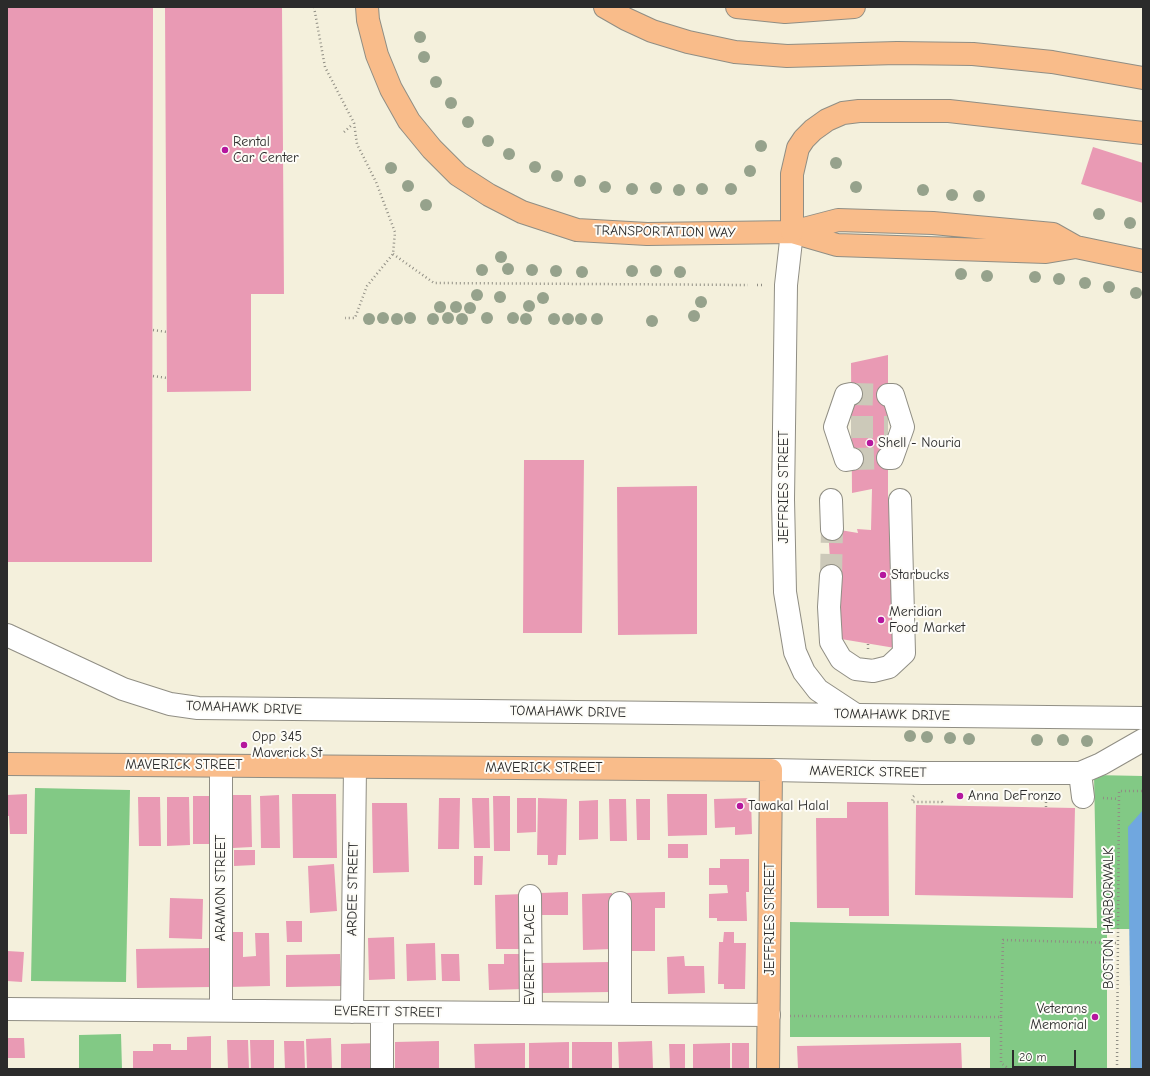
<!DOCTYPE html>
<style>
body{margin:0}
#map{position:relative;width:1150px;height:1076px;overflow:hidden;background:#f4f0dc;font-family:"Comic Neue",sans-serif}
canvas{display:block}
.frame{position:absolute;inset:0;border:8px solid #2b2b2b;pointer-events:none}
.scale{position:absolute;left:1012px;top:1050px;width:64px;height:18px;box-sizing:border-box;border:2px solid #2b2b2b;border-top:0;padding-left:5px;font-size:12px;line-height:14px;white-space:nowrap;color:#2b2b2b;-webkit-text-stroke:3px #fdfcf7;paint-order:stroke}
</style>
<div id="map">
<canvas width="1150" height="1076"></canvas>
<div class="frame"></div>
<div class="scale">20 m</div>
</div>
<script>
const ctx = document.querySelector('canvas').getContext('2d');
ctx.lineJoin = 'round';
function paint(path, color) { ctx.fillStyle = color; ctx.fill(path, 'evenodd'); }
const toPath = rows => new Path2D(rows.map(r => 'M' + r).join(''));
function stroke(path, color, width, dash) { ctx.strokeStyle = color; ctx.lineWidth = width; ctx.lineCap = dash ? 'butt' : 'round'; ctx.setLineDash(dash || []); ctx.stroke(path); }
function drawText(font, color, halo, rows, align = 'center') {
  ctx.font = font + ' "Comic Neue",sans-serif'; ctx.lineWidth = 4; ctx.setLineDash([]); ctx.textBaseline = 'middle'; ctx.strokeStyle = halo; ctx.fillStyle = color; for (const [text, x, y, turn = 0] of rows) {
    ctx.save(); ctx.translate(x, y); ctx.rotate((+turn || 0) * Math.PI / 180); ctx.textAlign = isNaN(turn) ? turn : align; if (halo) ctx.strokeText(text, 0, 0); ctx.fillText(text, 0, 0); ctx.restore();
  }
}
paint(toPath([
 [1094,775,1143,776,1143,1069,1130,1069,1130,929,1107,929,1107,1069,990,1069,990,1037,790,1037,790,922,1097,928],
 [35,788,130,790,126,982,31,981],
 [121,1034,122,1069,79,1069,79,1035]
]), '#82c985');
paint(toPath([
 [1143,810,1143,1069,1131,1069,1128,827]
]), '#70a7df');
paint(toPath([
 [7,7,153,7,152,562,7,562],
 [165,7,282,7,284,294,251,294,251,391,167,392],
 [1093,147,1143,163,1143,203,1081,184],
 [888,355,888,499,898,509,895,648,835,638,828,528,858,533,857,529,871,530,872,489,852,493,851,363],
 [524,460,584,460,582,633,523,633],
 [697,486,697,634,618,635,617,487],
 [27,794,27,834,10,834,9,816,7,816,7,795],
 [292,794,336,794,337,858,293,858],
 [667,794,707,794,707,835,668,836],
 [232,795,251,795,252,847,233,848],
 [279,795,280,848,261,848,260,796],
 [193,796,211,796,210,844,193,844],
 [493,796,510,796,510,851,494,851],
 [138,797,160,797,161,846,139,846],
 [167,797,189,797,190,845,167,846],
 [439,798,460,798,459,849,438,849],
 [472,798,489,798,490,848,474,848],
 [517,798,536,798,536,832,517,833],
 [538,798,567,799,566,855,558,855,557,865,548,865,548,855,537,855],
 [751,798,752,834,735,835,735,827,715,828,714,799],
 [609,799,626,799,627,841,610,841],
 [636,799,650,799,650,840,637,840],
 [598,800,598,839,579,840,579,801],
 [847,802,888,802,889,916,849,916,849,908,817,908,816,818,847,818],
 [372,803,407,803,409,872,373,873],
 [916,805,1075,808,1073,898,915,895],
 [668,844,688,844,688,858,668,858],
 [234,850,255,850,255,865,234,866],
 [474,856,483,856,482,885,474,885],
 [720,859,749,859,749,892,746,892,747,921,717,921,717,918,709,918,709,894,728,893,727,885,709,885,709,868,720,868],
 [334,864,337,911,310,913,308,866],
 [568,892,568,915,540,915,540,893],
 [665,892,665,908,655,908,655,951,627,951,627,893],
 [612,893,613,949,583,950,582,894],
 [524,894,524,949,496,949,495,895],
 [170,898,203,899,202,939,169,938],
 [286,921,302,921,302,942,287,942],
 [228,932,243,932,243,957,256,956,255,933,269,933,270,986,229,987],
 [724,932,734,932,734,943,746,943,745,989,724,989,724,984,718,984,719,942,723,942],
 [394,937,395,979,369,980,368,938],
 [435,943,436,980,407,981,406,944],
 [212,948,212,987,137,988,136,949],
 [7,951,24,952,22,982,7,981],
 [340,954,341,986,286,987,286,955],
 [441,954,459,954,460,981,442,981],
 [504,954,523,954,524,989,489,990,488,964,504,964],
 [684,956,685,966,704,966,705,993,668,994,667,957],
 [610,962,611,992,540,993,540,963],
 [211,1036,211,1069,133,1069,133,1051,153,1051,153,1044,171,1044,171,1050,187,1050,187,1037],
 [7,1038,24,1038,25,1058,7,1058],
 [331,1038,332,1069,307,1069,306,1039],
 [227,1040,248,1040,249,1069,228,1069],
 [250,1040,274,1040,274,1069,251,1069],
 [284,1041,304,1041,305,1069,285,1069],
 [439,1041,439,1069,395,1069,395,1042],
 [652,1041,653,1069,619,1069,618,1042],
 [569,1042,569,1069,529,1069,529,1043],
 [572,1042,612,1042,612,1069,572,1069],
 [380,1043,380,1069,341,1069,341,1044],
 [525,1043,525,1069,475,1069,474,1044],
 [730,1043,730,1069,693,1069,693,1044],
 [732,1043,749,1043,749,1069,732,1069],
 [961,1043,962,1069,798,1069,797,1046],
 [669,1044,685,1044,685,1069,670,1069]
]), '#e99ab4');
stroke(toPath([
 [851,394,888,395],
 [851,427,888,427],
 [852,459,888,458],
 [831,576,832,529]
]), '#ccc9b9', 22, [22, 11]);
const minor = toPath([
 [792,232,786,285,783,499,785,592,795,652,804,672,818,690,856,715],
 [851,394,846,395,835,427,846,460,852,459],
 [888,395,893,395,903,427,892,458,888,458],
 [831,500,832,529],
 [831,576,829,607,831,642,841,659,856,669,873,671,889,667,904,653,900,500],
 [7,635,123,689,170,704,198,708,1143,718],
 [771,770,923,773,1080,773,1101,764,1143,740],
 [1080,773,1083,797],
 [530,896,531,1013],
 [7,1009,769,1015],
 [221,1010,221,766],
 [352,1012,355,767],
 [620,1014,620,903],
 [382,1069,382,1012]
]);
const major = toPath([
 [367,7,368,20,377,55,391,89,409,121,432,149,458,175,489,195,522,212,577,230,647,234,792,232,838,220,933,223,1053,234,1076,247,1143,261],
 [737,7,785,12,854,7],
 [792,232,837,245,1046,252,1076,247],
 [7,764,771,770,768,1069]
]);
const highway = toPath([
 [605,7,626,19,652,31,688,42,735,52,787,56,897,53,973,54,1052,62,1143,78],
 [792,232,792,174,798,148,804,139,813,130,827,120,843,113,859,111,949,111,1143,133]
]);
stroke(minor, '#908e84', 24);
stroke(major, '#908e84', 24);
stroke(highway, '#908e84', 24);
stroke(toPath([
 [314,7,325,67,354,123,357,144,376,182,395,232,393,254,367,286,355,318,345,318],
 [344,132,353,124],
 [393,254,434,283,748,285],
 [757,285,764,285],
 [153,330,167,332],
 [153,376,167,378],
 [868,649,868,643],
 [914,796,913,797,912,802,942,802,942,805],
 [1103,798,1119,799],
 [1046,807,1046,794],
 [790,1016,1001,1017,1003,940,1118,943],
 [1001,1017,1001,1063,1009,1069],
 [1117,1069,1119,791,1143,791]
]), '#908e84', 2.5, [1, 3]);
stroke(minor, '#fff', 22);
stroke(major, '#f9bc8a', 22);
stroke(highway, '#f9bc8a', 22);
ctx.fillStyle = '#96a28c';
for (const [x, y] of [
 [420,37],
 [424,57],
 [436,82],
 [451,103],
 [468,122],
 [488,141],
 [761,146],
 [509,154],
 [836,163],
 [535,167],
 [391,168],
 [750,171],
 [557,176],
 [580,181],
 [408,186],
 [605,187],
 [856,187],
 [656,188],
 [632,189],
 [702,189],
 [731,189],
 [679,190],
 [923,190],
 [952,195],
 [979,196],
 [426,205],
 [1099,214],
 [1130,223],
 [501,257],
 [508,269],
 [482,270],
 [532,270],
 [556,271],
 [632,271],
 [656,271],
 [582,272],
 [680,272],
 [961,274],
 [987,276],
 [1035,277],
 [1059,279],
 [1085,283],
 [1109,287],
 [1136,293],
 [477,295],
 [500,297],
 [543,298],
 [701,302],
 [529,306],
 [440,307],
 [456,307],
 [470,308],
 [694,316],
 [383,318],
 [410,318],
 [448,318],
 [487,318],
 [513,318],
 [369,319],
 [397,319],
 [433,319],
 [462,319],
 [526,319],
 [554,319],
 [568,319],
 [581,319],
 [597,319],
 [652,321],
 [910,736],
 [927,737],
 [950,738],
 [969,739],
 [1037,740],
 [1063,740],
 [1087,741]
]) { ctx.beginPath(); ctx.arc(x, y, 6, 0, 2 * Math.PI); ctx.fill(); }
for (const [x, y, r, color] of [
 [225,150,4,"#b5179e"],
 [870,443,4,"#b5179e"],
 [883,575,4,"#b5179e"],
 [881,620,4,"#b5179e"],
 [244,745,4,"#b5179e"],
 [960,796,4,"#b5179e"],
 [740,806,4,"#b5179e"],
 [1095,1017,4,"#b5179e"]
]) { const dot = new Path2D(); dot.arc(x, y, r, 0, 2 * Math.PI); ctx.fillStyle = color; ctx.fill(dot); stroke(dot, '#fdfcf7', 1.5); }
drawText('14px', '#2b2b2b', '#fdfcf7', [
 ["Rental",233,142],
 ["Car Center",233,158],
 ["Shell - Nouria",878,443],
 ["Starbucks",891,575],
 ["Meridian",889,612],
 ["Food Market",889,628],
 ["Opp 345",252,737],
 ["Maverick St",252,753],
 ["Anna DeFronzo",968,796],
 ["Tawakal Halal",748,806],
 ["Veterans",1087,1009,"right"],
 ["Memorial",1087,1025,"right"]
], 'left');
drawText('14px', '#2b2b2b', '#fdfcf7', [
 ["TRANSPORTATION WAY",665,232,1],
 ["JEFFRIES STREET",784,487,-90],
 ["TOMAHAWK DRIVE",244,708,2],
 ["TOMAHAWK DRIVE",568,712,1],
 ["TOMAHAWK DRIVE",892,715,1],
 ["MAVERICK STREET",184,765],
 ["MAVERICK STREET",544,768],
 ["MAVERICK STREET",868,772,1],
 ["ARAMON STREET",221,888,-90],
 ["ARDEE STREET",353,889,-89],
 ["BOSTON HARBORWALK",1109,918,-90],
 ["JEFFRIES STREET",770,919,-90],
 ["EVERETT PLACE",530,955,-90],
 ["EVERETT STREET",388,1012,1]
]);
</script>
